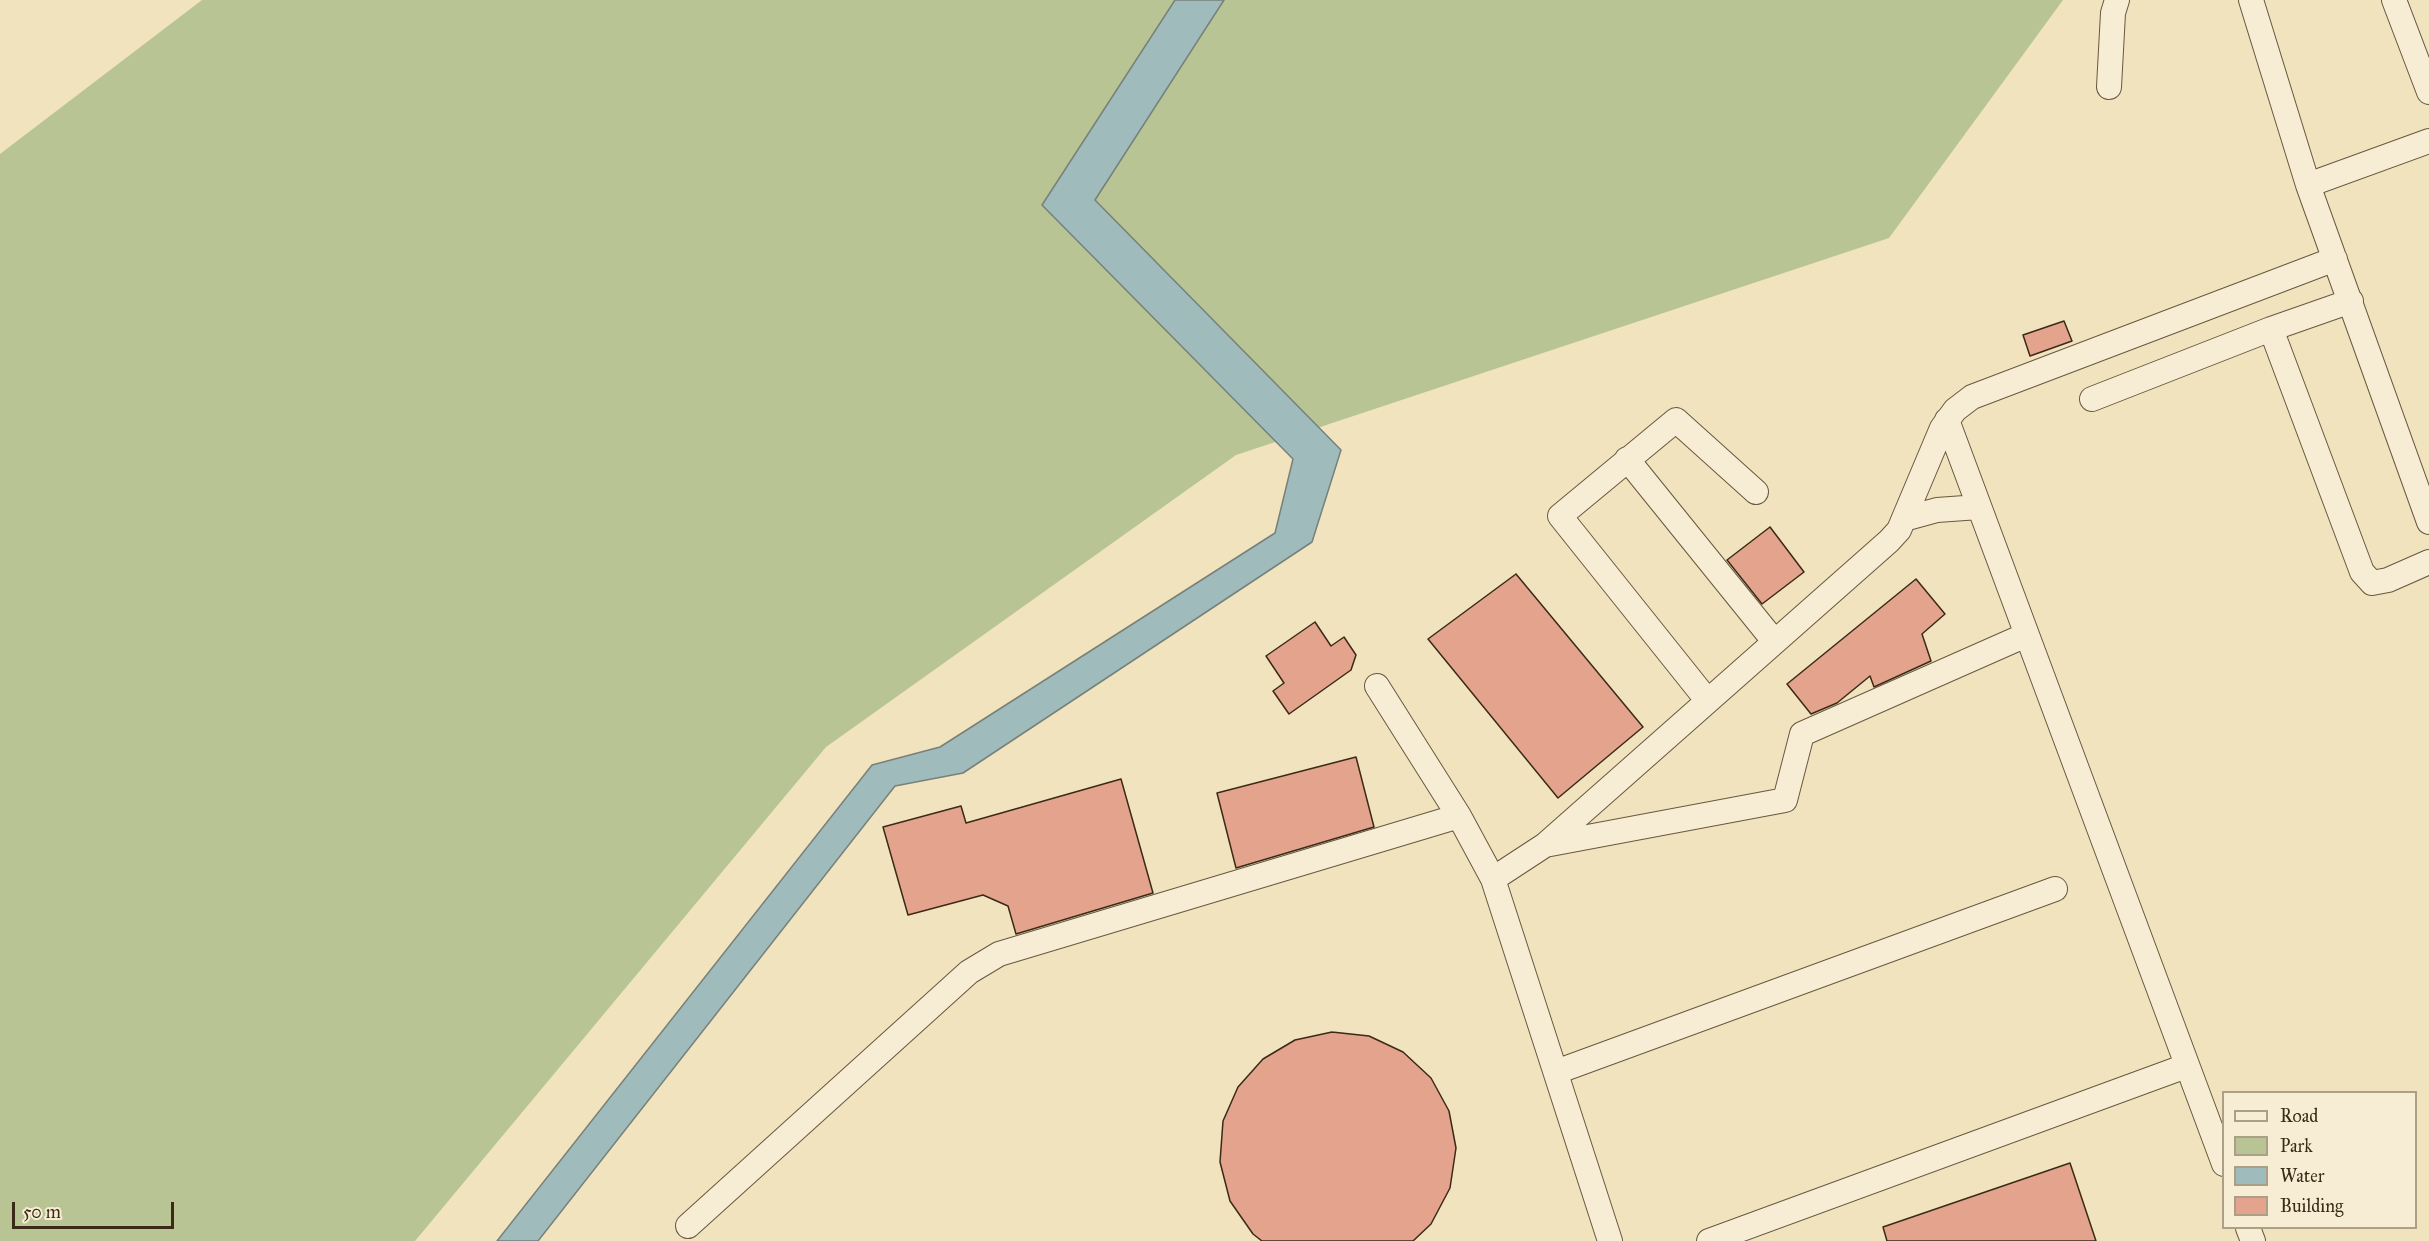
<!DOCTYPE html>
<style>
body{margin:0}
#map{position:relative;width:2429px;height:1241px;overflow:hidden;background:#f1e3bd;font-family:"IM FELL Great Primer",serif}
canvas{display:block}
.legend{position:absolute;left:2222px;top:1091px;width:195px;height:138px;box-sizing:border-box;background:#f6edd4;border:2px solid #ab9f88;margin:0;padding:8px 10px;list-style:none;font-size:18px;color:#3a2a17}
.legend li{display:flex;align-items:center;gap:12px;height:30px}
.legend b{width:30px;border:2px solid #ab9f88}
.scale{position:absolute;left:12px;top:1202px;width:162px;height:27px;box-sizing:border-box;border:3px solid #3a2a17;border-top:0;padding-left:8px;font-size:18px;line-height:21px;white-space:nowrap;color:#3a2a17;-webkit-text-stroke:4px #f6edd4;paint-order:stroke}
</style>
<div id="map">
<canvas width="2429" height="1241"></canvas>
<ul class="legend">
<li><b style="height:8px;background:#f6edd4"></b>Road</li>
<li><b style="height:16px;background:#b8c493"></b>Park</li>
<li><b style="height:16px;background:#9fbbbc"></b>Water</li>
<li><b style="height:16px;background:#e4a38d"></b>Building</li>
</ul>
<div class="scale">50 m</div>
</div>
<script>
const ctx = document.querySelector('canvas').getContext('2d');
ctx.lineJoin = 'round';
function paint(path, color) { ctx.fillStyle = color; ctx.fill(path, 'evenodd'); }
const toPath = rows => new Path2D(rows.map(r => 'M' + r).join(''));
function stroke(path, color, width, dash) { ctx.strokeStyle = color; ctx.lineWidth = width; ctx.lineCap = dash ? 'butt' : 'round'; ctx.setLineDash(dash || []); ctx.stroke(path); }
paint(toPath([
 [202,0,2063,0,1889,238,1236,455,826,747,415,1241,0,1241,0,154]
]), '#b8c493');
const water = toPath([
 [1175,0,1224,0,1095,200,1341,450,1312,542,963,773,895,786,538,1241,497,1241,872,765,940,747,1275,533,1293,459,1042,205,1175,0]
]);
paint(water, '#9fbbbc');
stroke(water, '#77817a', 1.5);
const building = toPath([
 [2064,321,2072,341,2030,356,2023,335,2064,321],
 [1770,527,1804,572,1762,604,1727,560,1770,527],
 [1516,574,1643,727,1558,798,1428,639,1516,574],
 [1916,579,1945,614,1922,634,1931,661,1874,687,1870,676,1837,703,1811,714,1787,684,1916,579],
 [1315,622,1331,646,1344,637,1356,655,1351,670,1289,714,1273,691,1284,683,1266,656,1315,622],
 [1356,757,1374,827,1236,868,1217,793,1356,757],
 [1121,779,1153,893,1016,934,1008,906,983,895,908,915,883,827,961,806,966,823,1121,779],
 [1332,1032,1369,1036,1403,1052,1431,1078,1449,1111,1456,1148,1450,1188,1431,1224,1413,1241,1262,1241,1253,1234,1230,1201,1220,1162,1223,1121,1238,1087,1263,1059,1295,1040,1332,1032],
 [2070,1163,2096,1241,1887,1241,1883,1227,2070,1163]
]);
paint(building, '#e4a38d');
stroke(building, '#3a2a17', 1.5);
const minor = toPath([
 [2251,0,2308,185,2429,522],
 [2394,0,2429,92],
 [2109,87,2113,13,2117,0],
 [2308,185,2429,141],
 [2271,329,2362,572,2372,583,2388,580,2429,562],
 [2092,399,2271,329,2351,301],
 [1947,420,2224,1164],
 [1627,459,1774,641],
 [1904,519,1937,510,1979,507],
 [1377,686,1459,816,1493,879,1610,1241],
 [1707,700,1560,516,1676,420,1756,492],
 [1545,845,1785,800,1802,734,2026,635],
 [1493,879,1545,845,1889,541,1899,530,1942,428,1955,410,1972,397,2335,259],
 [1556,1072,2055,889],
 [688,1226,969,972,999,954,1459,816],
 [2248,1228,2253,1241],
 [1709,1241,2186,1066]
]);
stroke(minor, '#685840', 26);
stroke(minor, '#f6edd4', 24);
</script>
